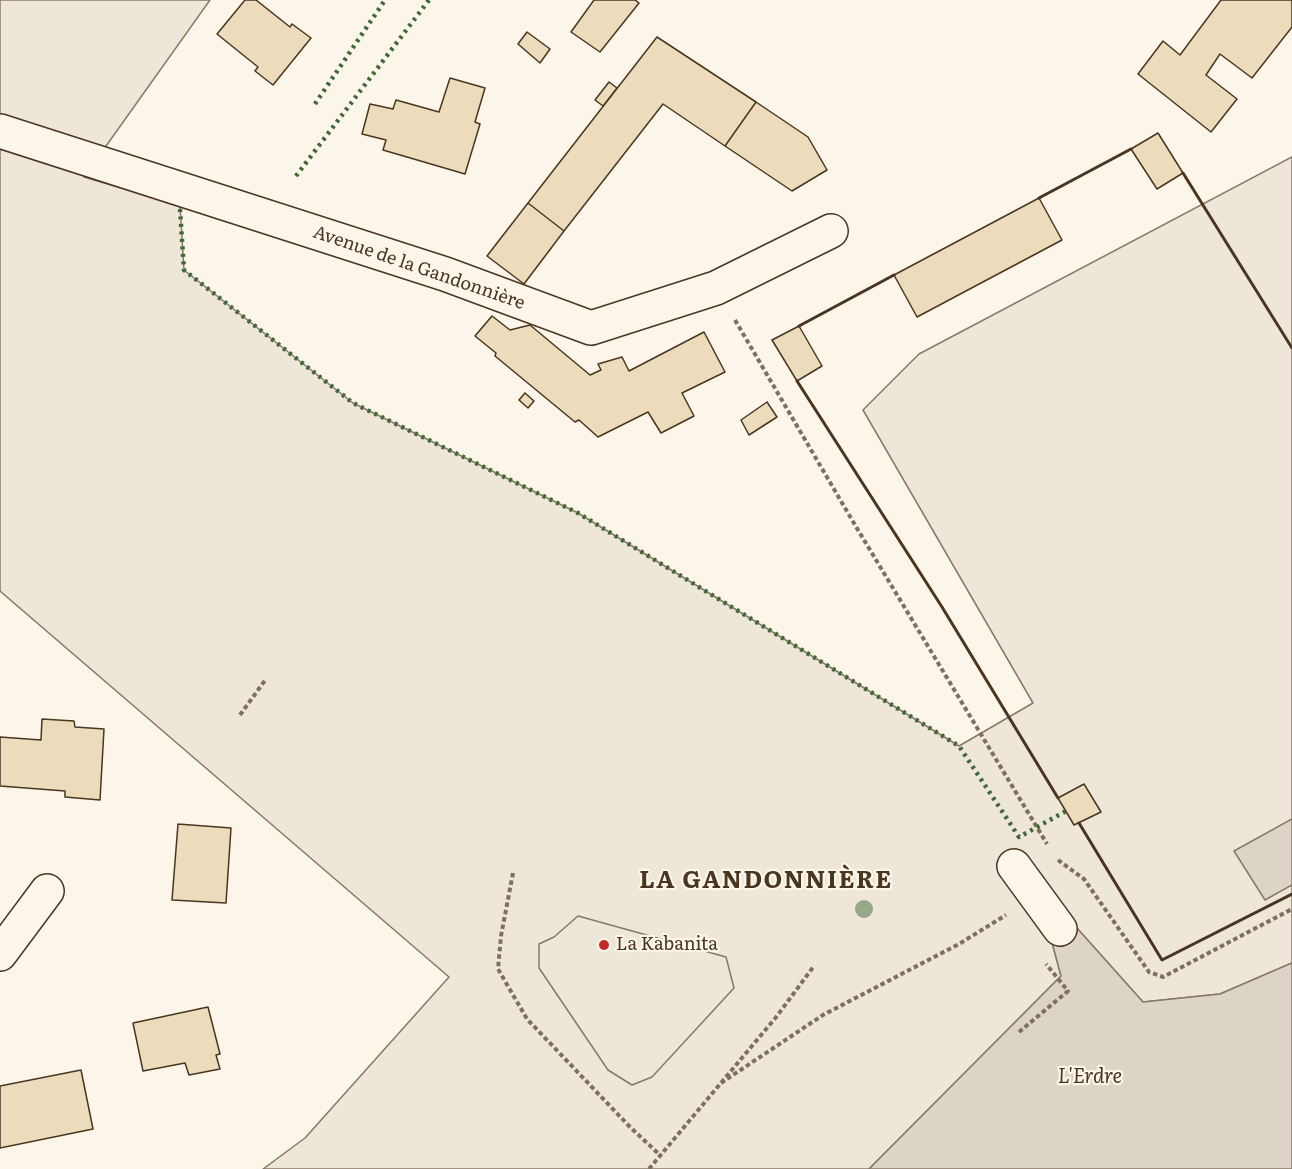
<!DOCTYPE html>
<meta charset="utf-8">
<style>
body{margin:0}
canvas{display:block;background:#fbf6e9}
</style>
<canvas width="1292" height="1169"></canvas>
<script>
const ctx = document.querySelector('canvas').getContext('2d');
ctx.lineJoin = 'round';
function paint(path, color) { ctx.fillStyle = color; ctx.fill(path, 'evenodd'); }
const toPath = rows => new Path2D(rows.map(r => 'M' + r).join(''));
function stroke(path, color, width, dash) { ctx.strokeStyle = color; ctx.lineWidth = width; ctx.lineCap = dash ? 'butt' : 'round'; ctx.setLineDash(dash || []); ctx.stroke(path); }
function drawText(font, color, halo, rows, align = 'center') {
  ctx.font = font + ' Literata,serif'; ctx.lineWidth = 4.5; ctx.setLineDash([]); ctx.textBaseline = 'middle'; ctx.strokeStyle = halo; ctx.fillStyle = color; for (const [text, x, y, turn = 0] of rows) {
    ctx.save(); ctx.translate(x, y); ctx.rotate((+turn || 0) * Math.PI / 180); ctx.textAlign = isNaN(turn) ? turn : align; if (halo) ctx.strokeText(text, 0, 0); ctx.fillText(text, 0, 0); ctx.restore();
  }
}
const green = toPath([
 [0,0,210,0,84,177,180,205,184,270,353,403,578,513,959,746,1033,703,863,410,919,354,1292,157,1292,963,1220,994,1143,1002,1076,927,1049,931,1061,976,869,1169,263,1169,305,1138,449,977,0,591,0,0]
]);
paint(green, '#ede6d9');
stroke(green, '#887966', 1.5);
const parking = toPath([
 [578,916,726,957,734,988,652,1077,632,1085,608,1070,539,968,539,944,554,937,578,916]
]);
paint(parking, '#ede7d9');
stroke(parking, '#887966', 1.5);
const water = toPath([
 [1292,819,1292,885,1265,900,1234,851,1292,819],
 [1076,927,1143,1002,1220,994,1292,963,1292,1169,869,1169,1061,976,1049,931,1076,927]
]);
paint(water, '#dcd4c6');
stroke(water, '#887966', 1.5);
const building = toPath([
 [245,0,256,0,290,27,292,24,311,38,273,85,255,71,258,67,217,34,245,0],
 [594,0,635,0,639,3,600,52,571,32,594,0],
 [1221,0,1292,0,1292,27,1252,78,1220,54,1206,75,1237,99,1211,132,1138,74,1163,41,1180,55,1221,0],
 [527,32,550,49,540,63,518,44,527,32],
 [657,37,756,102,725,146,663,104,564,231,528,203,657,37],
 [450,78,485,88,475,122,480,124,465,174,383,150,386,140,362,134,370,104,393,109,396,100,439,112,450,78],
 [609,82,617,88,603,106,595,100,609,82],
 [756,102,808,137,827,170,792,191,725,146,756,102],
 [1158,133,1183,173,1157,189,1131,149,1158,133],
 [1039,198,1062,240,917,317,894,275,1039,198],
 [528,203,564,231,524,284,487,256,528,203],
 [492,316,510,330,530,325,590,375,601,370,598,364,622,357,629,371,704,332,725,372,682,393,694,416,661,433,648,412,598,437,579,420,575,422,495,356,496,353,475,336,492,316],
 [799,326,822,366,797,381,772,340,799,326],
 [525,393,534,401,528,408,519,400,525,393],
 [767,402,777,417,749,435,741,420,767,402],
 [42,719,74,721,75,727,104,729,100,800,65,797,65,791,0,786,0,737,41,740,42,719],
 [1084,784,1101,812,1074,825,1058,798,1084,784],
 [178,824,231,828,226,903,172,900,178,824],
 [208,1007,220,1054,216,1055,220,1069,189,1075,185,1063,143,1071,133,1023,208,1007],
 [81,1070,93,1129,0,1148,0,1086,81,1070]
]);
paint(building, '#ecdcbc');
stroke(building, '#4a3520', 1.5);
const minor = toPath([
 [0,131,445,274,591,328,716,288,831,231],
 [1014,866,1060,929],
 [0,954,47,891]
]);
stroke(minor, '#4a3520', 36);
stroke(toPath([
 [735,320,855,525,1047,844],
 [240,715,266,679],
 [1058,860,1084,879,1149,972,1163,977,1292,909],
 [513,873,501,936,498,969,527,1019,630,1127,661,1156],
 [1019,1032,1068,991,1046,964],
 [721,1083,823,1015,959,944,1006,915],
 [649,1169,777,1016,814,966]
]), '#7f6f5c', 4, [4.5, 3]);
stroke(minor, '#fbf6e9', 33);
stroke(toPath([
 [315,104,385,0],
 [296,176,429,0],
 [180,209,184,270,353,403,578,513,959,746,1019,837,1066,811]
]), '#436837', 4.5, [3, 4.5]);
stroke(toPath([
 [1183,173,1292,348],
 [1039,198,1131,149],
 [799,326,894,275],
 [797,381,942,607,1058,798],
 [1079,823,1162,960,1292,894]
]), '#4a3520', 3);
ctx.fillStyle = '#96a887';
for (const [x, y] of [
 [864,909]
]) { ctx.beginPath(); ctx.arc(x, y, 9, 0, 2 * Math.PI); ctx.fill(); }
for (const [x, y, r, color] of [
 [604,945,6,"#c62828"]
]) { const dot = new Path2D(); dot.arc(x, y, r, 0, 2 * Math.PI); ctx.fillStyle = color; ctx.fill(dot); stroke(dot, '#fbf6e9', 2); }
drawText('18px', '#4a3520', '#fbf6e9', [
 ["Avenue de la Gandonnière",419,268,19]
]);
drawText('18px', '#4a3520', '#fbf6e9', [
 ["La Kabanita",616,945]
], 'left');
drawText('italic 20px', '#4a3520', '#fbf6e9', [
 ["L'Erdre",1090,1077]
]);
ctx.letterSpacing = '1.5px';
drawText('bold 24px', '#4a3520', '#fbf6e9', [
 ["LA GANDONNIÈRE",766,881]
]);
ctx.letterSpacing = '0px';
</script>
